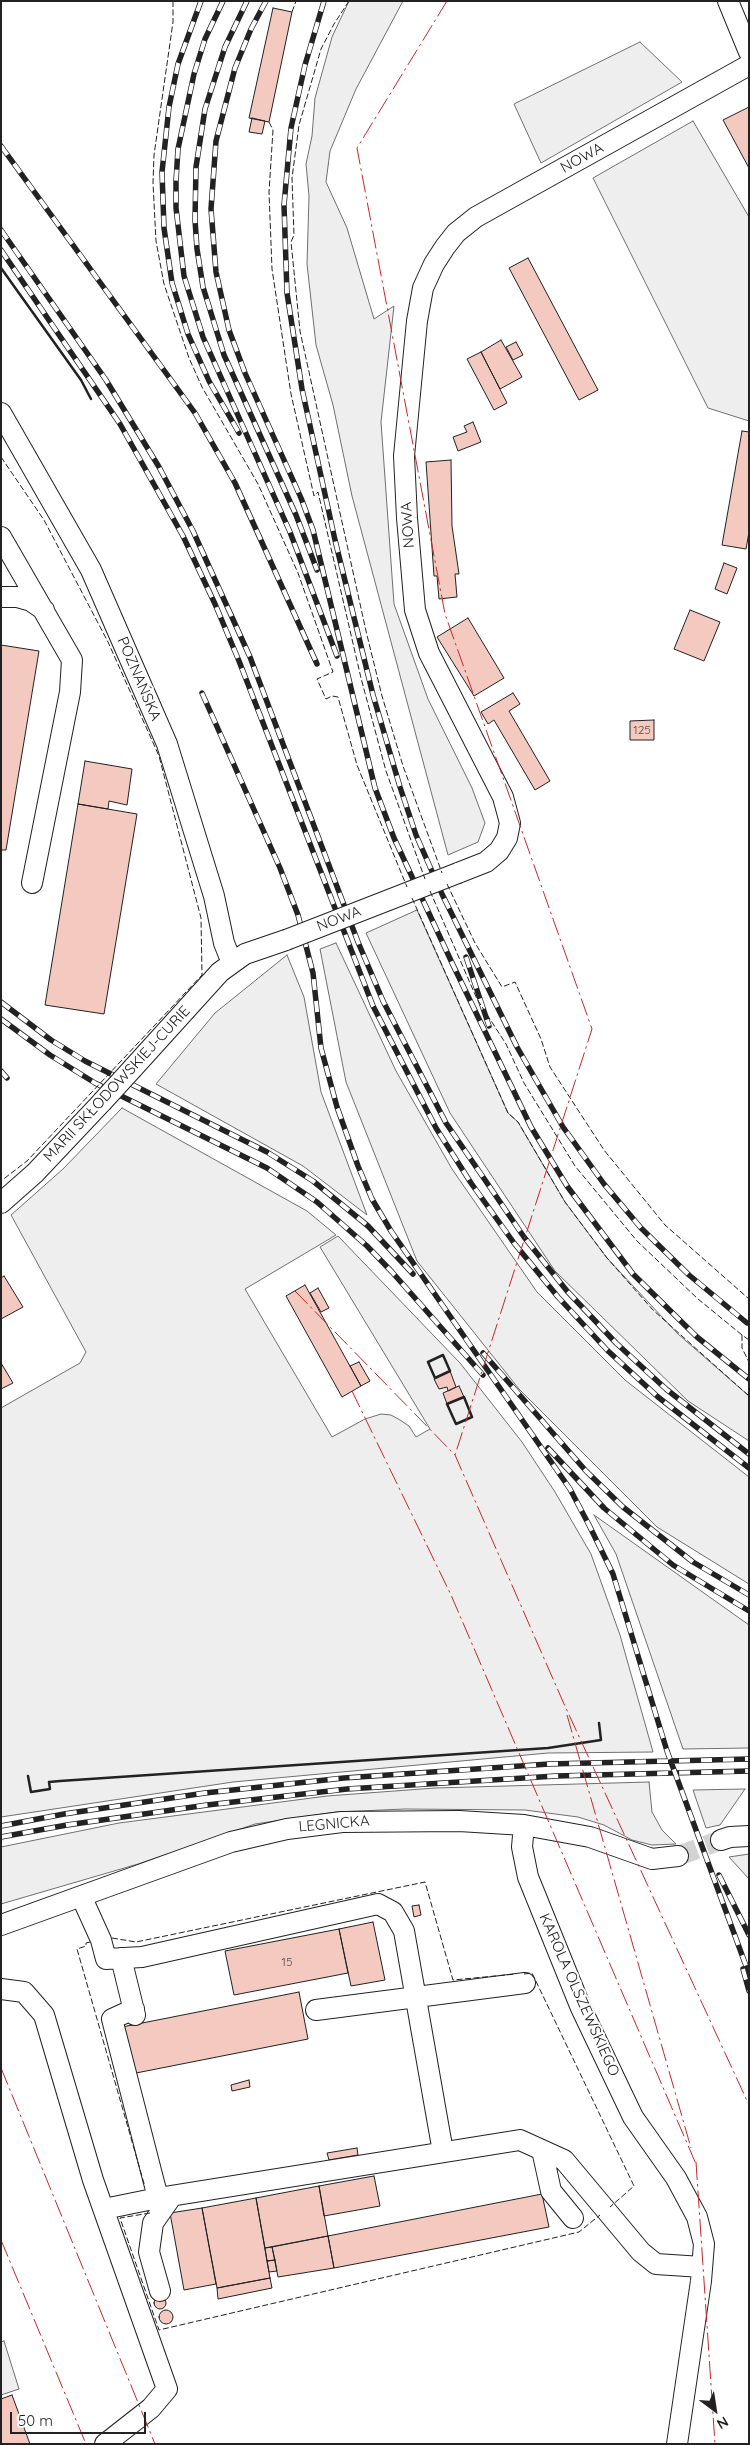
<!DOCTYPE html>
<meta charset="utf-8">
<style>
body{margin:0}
#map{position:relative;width:750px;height:2445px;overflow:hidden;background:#fff;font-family:Quicksand,sans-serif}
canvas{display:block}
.frame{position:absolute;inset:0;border:2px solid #222;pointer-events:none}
.north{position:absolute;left:690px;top:2385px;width:50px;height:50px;-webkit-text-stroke:4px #fff;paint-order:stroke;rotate:149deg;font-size:14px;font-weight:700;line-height:20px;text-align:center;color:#222}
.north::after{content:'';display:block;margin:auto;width:18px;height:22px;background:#222;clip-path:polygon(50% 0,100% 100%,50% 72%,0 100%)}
.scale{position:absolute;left:10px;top:2412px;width:136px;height:22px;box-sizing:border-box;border:2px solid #222;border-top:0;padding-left:6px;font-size:15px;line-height:18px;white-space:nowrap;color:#222;-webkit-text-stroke:4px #fff;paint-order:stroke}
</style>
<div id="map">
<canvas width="750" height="2445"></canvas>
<div class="frame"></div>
<div class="north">N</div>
<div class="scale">50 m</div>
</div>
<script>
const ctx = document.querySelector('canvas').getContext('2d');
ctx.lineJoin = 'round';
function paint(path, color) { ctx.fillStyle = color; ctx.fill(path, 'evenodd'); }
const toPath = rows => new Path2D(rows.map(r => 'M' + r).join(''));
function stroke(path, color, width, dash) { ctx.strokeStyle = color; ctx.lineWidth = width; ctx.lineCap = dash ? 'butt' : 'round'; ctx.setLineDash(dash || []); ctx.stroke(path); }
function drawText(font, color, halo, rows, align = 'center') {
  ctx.font = font + ' Quicksand,sans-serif'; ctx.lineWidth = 4; ctx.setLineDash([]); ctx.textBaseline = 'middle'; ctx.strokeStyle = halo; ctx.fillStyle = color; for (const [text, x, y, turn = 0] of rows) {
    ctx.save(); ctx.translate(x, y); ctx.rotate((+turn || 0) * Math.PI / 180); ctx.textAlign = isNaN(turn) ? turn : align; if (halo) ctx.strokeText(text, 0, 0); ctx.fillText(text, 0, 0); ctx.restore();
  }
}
const green = toPath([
 [349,1,403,1,356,89,330,151,326,182,347,228,374,319,394,306,381,422,394,604,428,699,472,788,485,823,478,842,448,855,352,496,333,405,316,345,307,264,309,196,306,164,312,136,315,98,332,37,349,1],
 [640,42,682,82,541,163,514,104,640,42],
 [693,121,749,217,749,421,708,408,593,178,693,121],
 [417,910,508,1113,518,1122,565,1202,607,1258,678,1334,749,1396,749,1441,688,1401,555,1271,450,1113,366,933,417,910],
 [336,943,396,1071,452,1169,537,1292,625,1380,749,1477,749,1584,657,1527,519,1389,417,1261,346,1082,320,949,336,943],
 [287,955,304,997,321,1092,367,1215,303,1166,156,1084,215,1013,287,955],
 [122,1108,307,1211,336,1235,245,1289,332,1437,365,1419,381,1414,391,1415,400,1420,409,1426,416,1437,430,1429,320,1247,338,1236,460,1363,522,1442,555,1492,591,1554,620,1635,653,1752,548,1753,233,1782,1,1817,1,1408,80,1363,86,1352,11,1215,63,1169,122,1108],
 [594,1515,749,1625,749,1748,683,1749,616,1554,594,1515],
 [649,1782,652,1812,662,1830,676,1844,652,1845,632,1840,604,1825,578,1817,525,1810,405,1809,336,1812,255,1824,138,1864,1,1904,1,1847,119,1823,327,1796,435,1788,649,1782],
 [745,1789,720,1825,706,1828,693,1790,745,1789],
 [749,1854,749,1879,729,1857,749,1854],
 [4,2341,19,2389,1,2395,1,2342,4,2341]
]);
paint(green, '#eee');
stroke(green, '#6f6f6f', 1);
const building = toPath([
 [273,8,292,12,269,122,249,118,273,8],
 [749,107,749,168,723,120,749,107],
 [252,118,265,121,262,134,249,132,252,118],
 [528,258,598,390,579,400,509,268,528,258],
 [501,340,522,377,500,389,481,352,501,340],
 [516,342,523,355,513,360,506,347,516,342],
 [481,352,507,403,494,410,467,359,481,352],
 [473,422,481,442,458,451,453,437,467,432,464,426,473,422],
 [742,431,749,432,749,532,746,549,722,545,742,431],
 [451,460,452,526,459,574,455,574,457,597,439,599,437,576,434,576,426,462,451,460],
 [724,563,737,568,727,594,715,589,724,563],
 [690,610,720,622,704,661,674,649,690,610],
 [468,618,504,678,474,696,437,637,468,618],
 [1,645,39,651,6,850,1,850,1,645],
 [513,693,520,704,509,711,550,781,535,790,494,720,488,724,481,712,513,693],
 [654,720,654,740,630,740,630,721,654,720],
 [85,761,132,769,127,805,109,801,108,809,78,804,85,761],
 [78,804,137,814,104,1014,45,1005,78,804],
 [4,1276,23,1307,1,1319,1,1278,4,1276],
 [305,1285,361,1386,342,1397,286,1296,305,1285],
 [318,1288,329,1308,321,1312,310,1293,318,1288],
 [359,1362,370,1381,361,1386,350,1366,359,1362],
 [1,1363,13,1383,1,1389,1,1363],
 [450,1371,456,1387,448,1391,447,1387,439,1389,434,1379,450,1371],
 [459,1386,464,1397,447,1404,443,1393,459,1386],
 [419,1905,421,1915,414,1917,412,1906,419,1905],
 [373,1922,385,1980,351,1986,339,1929,373,1922],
 [339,1929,348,1973,234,1995,225,1951,339,1929],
 [299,1992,308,2039,131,2074,122,2027,299,1992],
 [249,2080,250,2087,232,2091,231,2085,249,2080],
 [357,2148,358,2155,329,2160,327,2153,357,2148],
 [374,2176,380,2206,324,2216,319,2186,374,2176],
 [319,2186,328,2236,265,2248,256,2198,319,2186],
 [542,2194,549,2227,334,2268,328,2236,542,2194],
 [256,2198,270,2278,217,2288,202,2208,256,2198],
 [202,2208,216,2284,184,2290,170,2213,202,2208],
 [328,2236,334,2268,278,2277,272,2247,328,2236],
 [272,2247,275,2260,267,2261,265,2248,272,2247],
 [275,2260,277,2271,269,2272,267,2261,275,2260],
 [270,2278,272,2288,218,2299,217,2288,270,2278],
 '154 2303a6 6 0 1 1 12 0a6 6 0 1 1-12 0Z',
 '159 2317a7 7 0 1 1 14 0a7 7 0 1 1-14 0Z',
 [12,2395,30,2444,1,2444,1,2399,12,2395]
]);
paint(building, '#f3c9c0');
stroke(building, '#222', 1);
stroke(toPath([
 [678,1856,721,1840]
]), '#d3d3d3', 20, [20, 10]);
const minor = toPath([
 [728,1,749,52],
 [1,413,91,570,167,744,214,896,224,943,232,963],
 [1,537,72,660,70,692,32,883],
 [1,597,17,597,31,601,44,610],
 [458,873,486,862,499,851,507,838,510,823,503,797,429,653,415,610,407,518,404,456,417,321,423,288,434,264,445,247,456,233,476,217,749,65],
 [133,1068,220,972,245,954,286,940],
 [1,1203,35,1173,102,1102],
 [524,1825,522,1847,528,1877,581,2008,633,2117,676,2178,697,2217,704,2244,701,2281,677,2444],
 [721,1840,730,1837,749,1836],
 [82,1898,101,1940,106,1959,142,1957,378,1904,393,1912,404,1931,443,2152],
 [1,1925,231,1842,287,1829,342,1822,459,1821,524,1825,590,1837,652,1859,678,1856],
 [121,1958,135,2015],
 [1,1989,24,1992,44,2015,93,2180,167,2389,151,2408,105,2444],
 [134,2009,112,2019,158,2198],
 [316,2010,525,1983],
 [542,2150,551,2191,573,2218],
 [104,2209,158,2198,520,2140,564,2160,641,2252,656,2264,702,2267],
 [160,2291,149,2252,153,2223,172,2196]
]);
stroke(minor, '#222', 22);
stroke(minor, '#fff', 20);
const rail = toPath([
 [201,1,178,64,169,107,162,172,164,228,172,283,188,334,209,381,239,433],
 [223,1,205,39,194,74,178,149,176,181,176,208,184,276,203,337,290,532,337,656],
 [247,1,225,47,205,109,196,167,195,220,197,249,203,287,224,355,296,515,317,570],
 [266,1,251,29,235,68,216,141,211,209,216,272,229,330,245,373,301,498,313,530,375,788,394,838,453,965,531,1127,567,1186,633,1274,697,1337,749,1379],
 [324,1,305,65,291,128,284,205,287,293,302,389,335,540,373,695,400,787,416,835,442,894,517,1047,563,1127,604,1184,641,1228,689,1275,747,1323],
 [1,146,195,413,235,483,317,664],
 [1,230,106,380,159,467,193,531,250,657,358,942,383,1001,446,1123,524,1237,567,1291,616,1343,666,1389,749,1454],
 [1,250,120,424,183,536,215,604,239,661,373,1006,436,1128,471,1183,514,1243,558,1297,607,1350,658,1397,749,1468],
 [202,693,280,868,298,915,313,973,321,1048,337,1107,358,1166,372,1199,391,1231,570,1489,589,1525,613,1574,667,1751,749,1974],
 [466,957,489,1026],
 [1,1002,51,1040,85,1061,267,1152,313,1181,368,1226,413,1274],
 [1,1019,50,1055,95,1083,267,1168,317,1202,367,1246,392,1272,483,1375],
 [1,1071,7,1078],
 [483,1353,586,1471,623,1507,693,1562,749,1595],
 [548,1448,604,1508,673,1565,749,1611],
 [1,1826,64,1814,205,1793,344,1778,549,1764,749,1759],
 [1,1837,67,1825,207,1805,347,1789,556,1776,749,1771],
 [719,1875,749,1935],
 [743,1969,749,1991]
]);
stroke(rail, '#222', 5.5);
stroke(rail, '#fff', 4, [11]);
const minorBridge = toPath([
 [286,940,458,873],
 [102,1102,133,1068]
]);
stroke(minorBridge, '#222', 22, []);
stroke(minorBridge, '#fff', 20);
stroke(toPath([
 [173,1,173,22,154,155,153,183,156,241,164,284,189,358,202,387,258,484,298,573,333,672,317,679,326,699,332,696,338,697,357,765,407,887],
 [349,1,334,24,321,49,299,125,292,178,294,235,291,242,300,331,366,631,382,696,403,766,442,873],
 [292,12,296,1],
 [269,122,273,130,269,192,272,269,291,394,314,496,318,492,361,678,386,771,425,879],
 [1,457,44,520,108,642,159,756,201,918,202,975,27,1161,1,1181],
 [447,884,475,943,502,987,515,982,541,1039,550,1067,604,1150,665,1225,749,1299],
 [430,891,477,999,506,1044,524,1083,575,1166,637,1241,698,1299,742,1335],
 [412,898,508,1113,518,1122,565,1202,607,1258,653,1310,749,1396],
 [749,1340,742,1335,742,1348,749,1362],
 [112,1938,136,1942,425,1882,453,1980,516,1974],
 [90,1942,86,1943,86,1946,77,1949,145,2187],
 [524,1974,532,1973,634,2186,610,2207],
 [150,2213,120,2218,159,2330,579,2232,600,2215]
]), '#222', 1, [6, 2.5]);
stroke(toPath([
 [1,268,81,380,91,399],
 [443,1355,450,1371,435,1378,428,1362,443,1355],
 [464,1397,472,1417,456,1424,447,1404,464,1397],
 [28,1776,31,1792,50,1789,49,1782,60,1781,548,1748,601,1740,599,1723]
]), '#222', 2.5);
stroke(toPath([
 [447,1,357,148,445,614,592,1029,455,1455],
 [295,1291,455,1455,564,1704,749,2105],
 [352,1391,451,1595,696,2164],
 [567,1715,691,2148],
 [1,2068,155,2444],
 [696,2162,715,2444],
 [1,2240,86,2444]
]), '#c62828', 1, [18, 4, 2.5, 4]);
drawText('12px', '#564c4a', null, [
 ["125",642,730],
 ["15",287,1962]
]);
drawText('15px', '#222', '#fff', [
 ["NOWA",582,158,-29],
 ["NOWA",408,525,-94],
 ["POZNAŃSKA",139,679,67],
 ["NOWA",339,919,-21],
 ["MARII SKŁODOWSKIEJ-CURIE",117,1084,-47],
 ["LEGNICKA",334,1824,-5],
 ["KAROLA OLSZEWSKIEGO",579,1995,66]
]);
</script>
